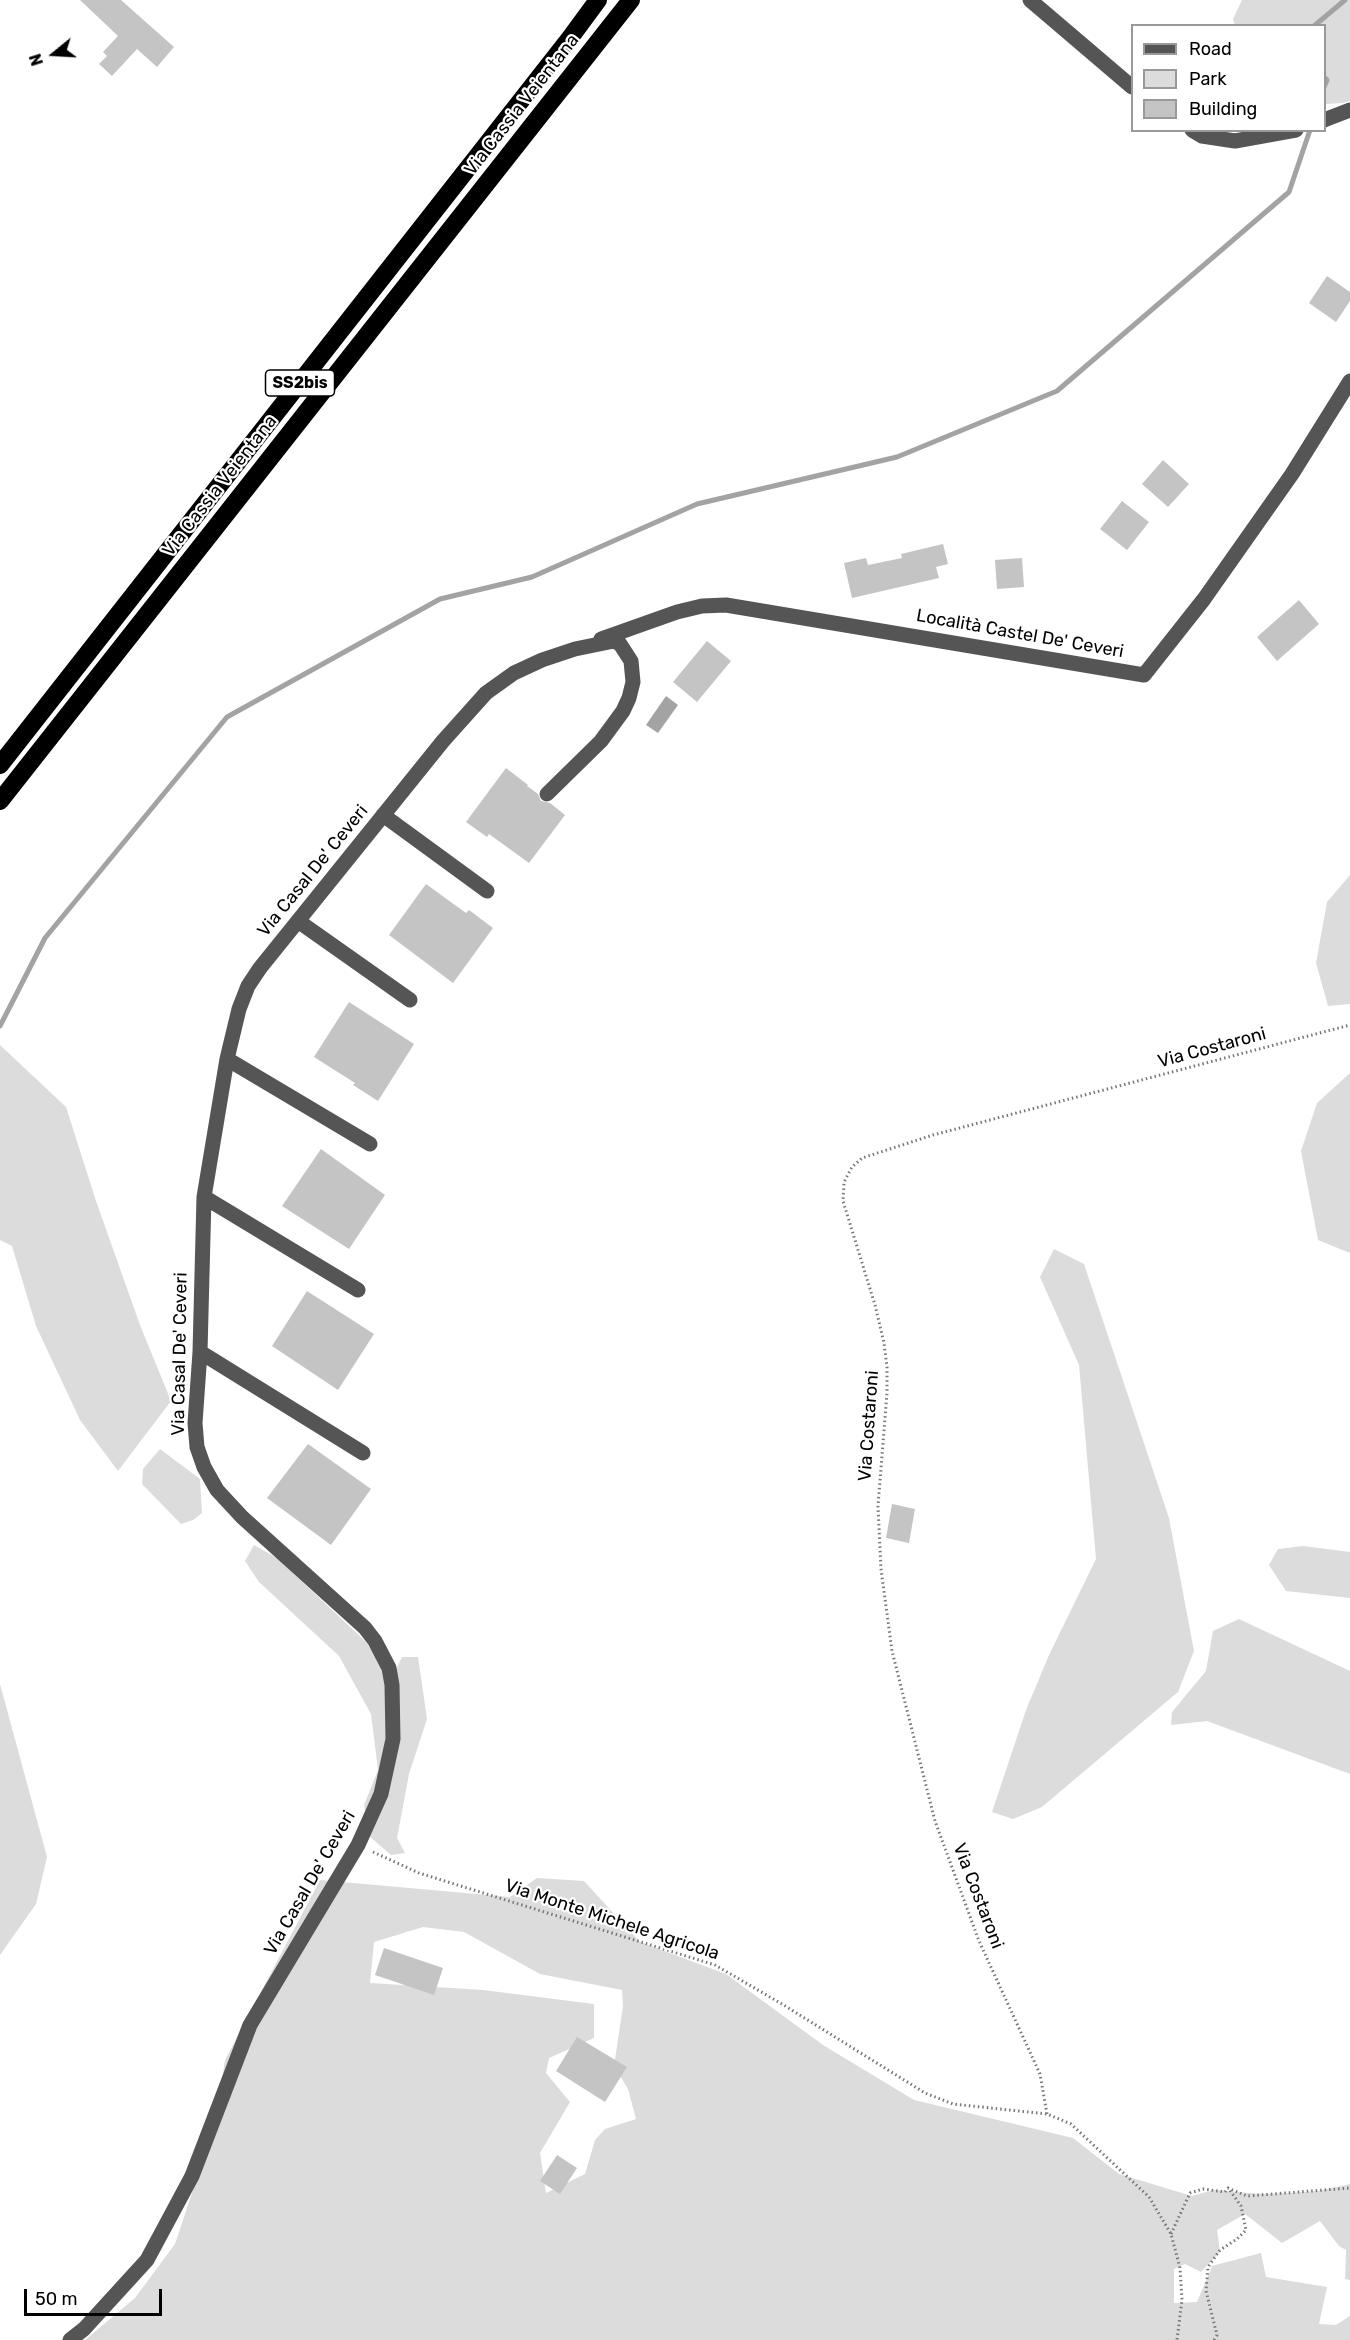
<!DOCTYPE html>
<meta charset="utf-8">
<style>
body{margin:0}
#map{position:relative;width:1350px;height:2340px;overflow:hidden;background:#fff;font-family:Rubik,sans-serif}
canvas{display:block}
.legend{position:absolute;left:1131px;top:24px;width:195px;height:108px;box-sizing:border-box;background:#fff;border:2px solid #999;margin:0;padding:8px 10px;list-style:none;font-size:18px;color:#000}
.legend li{display:flex;align-items:center;gap:12px;height:30px}
.legend b{width:30px;border:2px solid #999}
.north{position:absolute;left:24px;top:24px;width:60px;height:60px;-webkit-text-stroke:4px #fff;paint-order:stroke;rotate:252deg;font-size:16px;font-weight:700;line-height:24px;text-align:center;color:#000}
.north::after{content:'';display:block;margin:auto;width:21px;height:27px;background:#000;clip-path:polygon(50% 0,100% 100%,50% 72%,0 100%)}
.scale{position:absolute;left:24px;top:2289px;width:138px;height:27px;box-sizing:border-box;border:3px solid #000;border-top:0;padding-left:8px;font-size:18px;line-height:21px;white-space:nowrap;color:#000;-webkit-text-stroke:4px #fff;paint-order:stroke}
</style>
<div id="map">
<canvas width="1350" height="2340"></canvas>
<ul class="legend">
<li><b style="height:8px;background:#555"></b>Road</li>
<li><b style="height:16px;background:#dcdcdc"></b>Park</li>
<li><b style="height:16px;background:#c4c4c4"></b>Building</li>
</ul>
<div class="north">N</div>
<div class="scale">50 m</div>
</div>
<script>
const ctx = document.querySelector('canvas').getContext('2d');
ctx.lineJoin = 'round';
function paint(path, color) { ctx.fillStyle = color; ctx.fill(path, 'evenodd'); }
const toPath = rows => new Path2D(rows.map(r => 'M' + r).join(''));
function stroke(path, color, width, dash) { ctx.strokeStyle = color; ctx.lineWidth = width; ctx.lineCap = dash ? 'butt' : 'round'; ctx.setLineDash(dash || []); ctx.stroke(path); }
function drawText(font, color, halo, rows, align = 'center') {
  ctx.font = font + ' Rubik,sans-serif'; ctx.lineWidth = 4.5; ctx.setLineDash([]); ctx.textBaseline = 'middle'; ctx.strokeStyle = halo; ctx.fillStyle = color; for (const [text, x, y, turn = 0] of rows) {
    ctx.save(); ctx.translate(x, y); ctx.rotate((+turn || 0) * Math.PI / 180); ctx.textAlign = isNaN(turn) ? turn : align; if (halo) ctx.strokeText(text, 0, 0); ctx.fillText(text, 0, 0); ctx.restore();
  }
}
paint(toPath([
 [1242,0,1350,0,1350,101,1343,103,1325,104,1324,26,1235,25,1233,19],
 [1350,875,1350,1004,1328,1006,1316,963,1327,902],
 [0,1045,66,1107,96,1201,140,1325,171,1401,118,1471,80,1420,36,1326,12,1246,0,1240],
 [1350,1073,1350,1253,1318,1240,1301,1151,1317,1103],
 [1054,1249,1084,1264,1169,1518,1194,1651,1178,1692,1042,1807,1013,1819,992,1812,1026,1710,1049,1655,1096,1559,1079,1365,1040,1277],
 [160,1449,200,1479,202,1513,193,1520,181,1524,142,1484,143,1469],
 [254,1545,277,1558,366,1642,391,1680,402,1657,418,1657,427,1719,409,1774,397,1838,405,1853,391,1855,369,1836,364,1805,378,1770,371,1714,339,1656,259,1582,245,1561],
 [1303,1546,1350,1552,1350,1598,1286,1591,1269,1565,1278,1549],
 [1239,1619,1350,1671,1350,1774,1207,1721,1171,1725,1172,1712,1206,1671,1213,1631],
 [0,1684,47,1857,36,1904,0,1955],
 [537,1878,584,1881,640,1942,726,1974,823,2045,914,2100,1073,2138,1119,2174,1192,2196,1214,2190,1261,2194,1290,2193,1318,2191,1350,2184,1350,2280,1345,2279,1346,2250,1339,2246,1320,2221,1282,2243,1245,2214,1217,2230,1220,2252,1201,2272,1185,2264,1174,2269,1174,2303,1197,2302,1212,2267,1208,2267,1261,2253,1266,2277,1327,2287,1319,2324,1336,2325,1350,2316,1350,2340,85,2340,135,2298,175,2244,216,2121,225,2060,320,1880,510,1897],
 [423,1927,464,1932,540,1974,622,1990,623,2006,614,2066,628,2089,636,2119,605,2129,595,2140,585,2174,546,2193,540,2153,570,2102,546,2073,549,2058,594,2038,594,2004,483,1990,370,1983,374,1942]
]), '#dcdcdc');
paint(toPath([
 [666,696,678,705,658,733,646,725]
]), '#a3a3a3');
stroke(toPath([
 [1314,26,1345,0],
 [1324,77,1327,80,1324,87],
 [0,1026,45,938,227,717,440,599,532,577,697,504,897,457,1057,391,1289,192,1310,130]
]), '#a3a3a3', 5);
paint(toPath([
 [80,0,121,0,174,47,157,67,137,49,112,76,99,64,107,56,103,52,118,36],
 [1327,276,1350,292,1350,301,1336,322,1309,303],
 [1163,460,1189,484,1168,507,1142,484],
 [1122,501,1149,522,1127,550,1100,529],
 [943,544,948,564,936,567,939,578,852,598,844,563,866,558,868,565,902,558,901,554],
 [1022,558,1024,587,997,589,995,560],
 [1299,600,1319,624,1277,661,1257,637],
 [707,641,731,661,697,702,673,682],
 [506,768,528,785,527,786,538,794,541,801,550,803,565,815,529,863,489,834,487,837,466,822],
 [426,884,466,913,469,910,493,928,453,983,389,935],
 [349,1002,414,1044,378,1101,353,1085,355,1083,314,1057],
 [321,1149,385,1195,349,1249,282,1206],
 [307,1291,374,1334,338,1390,272,1346],
 [308,1444,371,1489,331,1545,267,1498],
 [892,1504,915,1509,909,1543,886,1538],
 [384,1948,443,1968,434,1995,375,1975],
 [577,2037,627,2067,605,2102,556,2071],
 [557,2155,577,2168,560,2194,540,2181]
]), '#c4c4c4');
stroke(toPath([
 [373,1852,419,1873,715,1965,782,2004,925,2093,953,2104,1047,2114,1071,2124,1149,2197,1171,2234,1180,2268,1182,2300,1177,2340],
 [1047,2114,1040,2074,979,1941,935,1821,892,1651,881,1569,878,1506,887,1393,887,1367,884,1343,875,1305,843,1201,844,1182,852,1167,862,1158,933,1135,1350,1025],
 [1171,2234,1190,2193,1203,2189,1225,2192,1228,2188,1247,2196,1350,2188],
 [1214,2340,1217,2335,1206,2291,1208,2267,1220,2250,1237,2239,1246,2230,1241,2206,1229,2189]
]), '#777', 3, [1.5, 3]);
stroke(toPath([
 [1030,0,1132,87],
 [1324,120,1350,110],
 [1192,130,1202,136,1235,141,1296,130],
 [601,639,677,612,702,606,726,605,1144,675,1204,599,1292,474,1350,381],
 [383,815,487,891],
 [298,921,410,1000],
 [227,1059,370,1144],
 [204,1197,358,1290],
 [200,1352,363,1453],
 [70,2340,84,2329,147,2260,192,2176,250,2025,358,1845,381,1794,393,1739,392,1685,389,1668,375,1641,365,1628,242,1517,217,1490,204,1467,197,1447,195,1423,200,1352,204,1197,227,1059,239,1009,248,986,260,968,443,741,486,693,514,673,542,660,575,649,614,641,620,644,631,661,633,682,629,698,623,711,601,741,547,794]
]), '#555', 15);
stroke(toPath([
 [0,765,570,38,598,0],
 [0,801,631,0]
]), '#000', 18);
for (const [x, y, w] of [
 [300,383,69]
]) { const box = new Path2D(); box.roundRect(x - w / 2, y - 13, w, 26, 4.5); ctx.fillStyle = '#fff'; ctx.fill(box); stroke(box, '#000', 1.5); }
drawText('bold 16px', '#000', null, [
 ["SS2bis",300,383]
]);
drawText('18px', '#000', '#fff', [
 ["Via Cassia Veientana",522,105,-52],
 ["Via Cassia Veientana",220,486,-52],
 ["Località Castel De' Ceveri",1020,634,10],
 ["Via Casal De' Ceveri",313,871,-51],
 ["Via Costaroni",1212,1048,-15],
 ["Via Casal De' Ceveri",180,1354,-89],
 ["Via Costaroni",869,1426,-86],
 ["Via Casal De' Ceveri",310,1883,-60],
 ["Via Costaroni",978,1896,69],
 ["Via Monte Michele Agricola",612,1920,18]
]);
</script>
